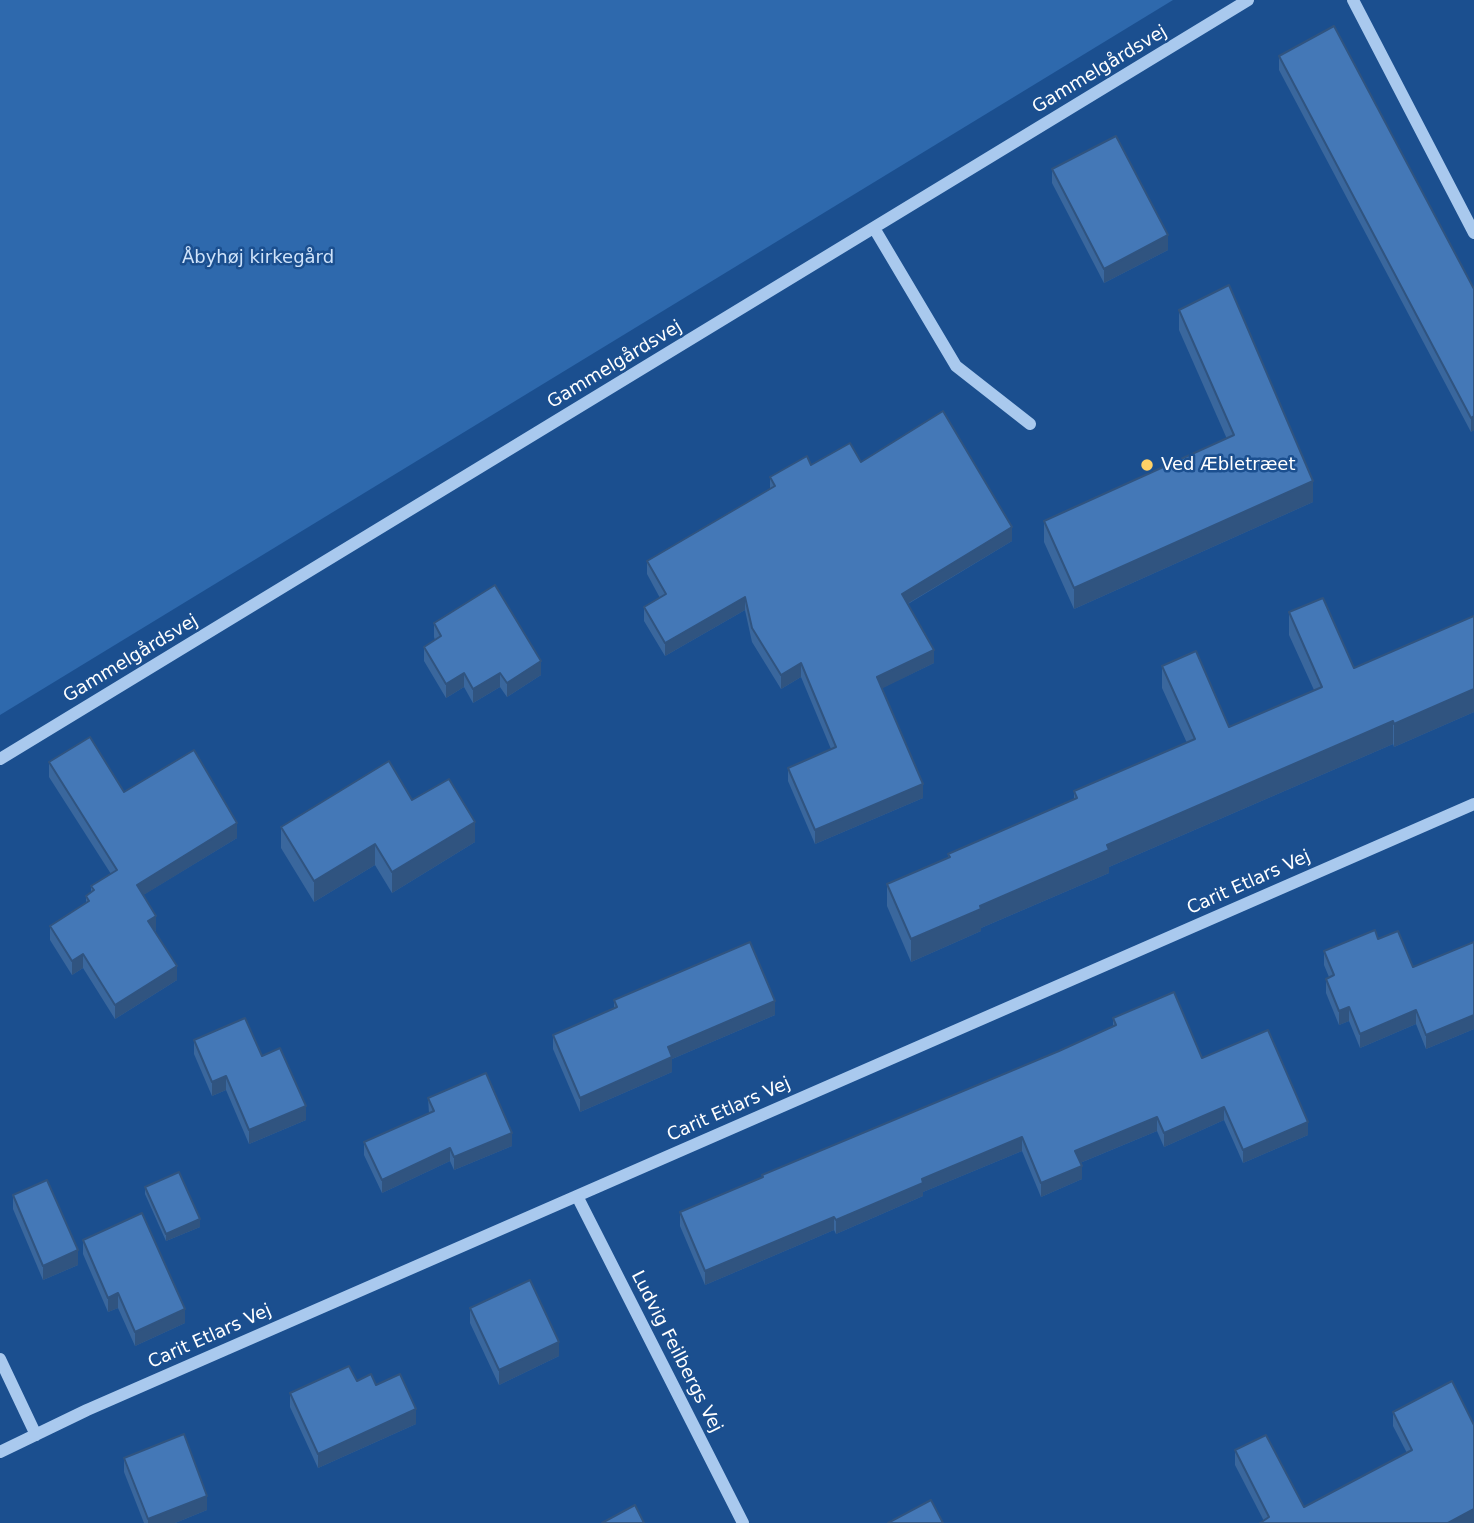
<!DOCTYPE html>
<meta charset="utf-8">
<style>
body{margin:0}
canvas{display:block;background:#1b4f8f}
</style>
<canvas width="1474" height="1523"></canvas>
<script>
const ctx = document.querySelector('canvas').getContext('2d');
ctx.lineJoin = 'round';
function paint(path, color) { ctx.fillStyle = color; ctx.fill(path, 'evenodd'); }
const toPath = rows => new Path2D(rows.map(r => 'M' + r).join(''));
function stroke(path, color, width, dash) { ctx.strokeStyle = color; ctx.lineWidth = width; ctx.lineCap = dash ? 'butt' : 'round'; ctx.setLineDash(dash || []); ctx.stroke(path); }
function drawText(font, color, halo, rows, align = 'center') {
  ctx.font = font + ' "DejaVu Sans",sans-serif'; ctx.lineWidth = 5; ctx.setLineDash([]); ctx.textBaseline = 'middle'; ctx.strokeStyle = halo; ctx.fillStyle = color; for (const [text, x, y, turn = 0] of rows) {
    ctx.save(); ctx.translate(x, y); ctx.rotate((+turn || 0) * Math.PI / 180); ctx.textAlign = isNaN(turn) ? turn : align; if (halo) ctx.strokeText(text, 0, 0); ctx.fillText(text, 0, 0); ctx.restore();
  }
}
paint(toPath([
 [0,0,1173,0,0,715]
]), '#2e69ad');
stroke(toPath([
 [1353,0,1474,233],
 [874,228,956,366,1030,424],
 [0,759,1248,0],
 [577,1196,743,1523],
 [0,1359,36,1435],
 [0,1452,87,1410,1474,804]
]), '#a9c9ee', 12);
paint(toPath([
 [1279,56,1474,289,1474,430,1471,432,1279,70],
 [1052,169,1168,250,1104,283,1052,183],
 [1179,310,1313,502,1074,609,1044,542,1044,521,1227,439,1179,330],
 [861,462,1012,541,908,604,934,663,882,688,923,798,815,844,788,781,788,768,831,749,801,677,781,689,752,642,745,610,665,656,644,621,644,607,660,598,647,574,647,561,770,490,770,477,811,465],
 [1289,612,1354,668,1474,616,1474,712,1394,747,1393,744,1109,867,1109,873,981,928,981,931,911,962,887,906,887,884,948,858,948,854,1074,800,1074,791,1187,743,1162,688,1162,666,1229,727,1314,690,1289,635],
 [434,623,541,675,507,697,500,687,473,703,464,687,446,698,424,661,424,647,435,640,434,637],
 [49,762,237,838,143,895,156,930,155,931,177,980,115,1019,83,968,72,975,50,940,50,926,86,903,86,896,91,892,91,886,111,874,49,777],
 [412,800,475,842,392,893,375,865,314,902,281,848,281,827],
 [1378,939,1413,967,1474,942,1474,1029,1426,1049,1416,1024,1360,1048,1349,1021,1339,1025,1326,993,1326,979,1329,977,1324,965,1324,951],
 [614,1000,775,1015,672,1059,672,1072,580,1112,553,1049,553,1035,614,1008],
 [1113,1018,1202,1058,1308,1135,1243,1163,1224,1120,1164,1147,1157,1131,1080,1163,1082,1179,1041,1197,1022,1151,923,1192,923,1196,836,1234,834,1230,705,1285,680,1226,680,1212,762,1177,762,1175,1059,1051,1113,1026],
 [194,1040,262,1056,306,1120,249,1144,226,1090,212,1096,194,1054],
 [428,1098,512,1146,454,1170,450,1161,382,1193,364,1155,364,1142,429,1113],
 [145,1187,200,1227,166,1241,145,1194],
 [13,1195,78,1265,43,1280,13,1209],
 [83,1240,185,1323,135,1346,118,1308,108,1312,83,1254],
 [470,1308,559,1356,499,1385,470,1323],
 [357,1381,376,1385,416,1424,318,1468,290,1407,290,1393],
 [1393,1412,1474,1523,1264,1521,1235,1465,1235,1450,1304,1507,1407,1453,1393,1426],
 [124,1458,207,1510,175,1523,144,1523,124,1472]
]), '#3a679d');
paint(toPath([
 [1168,235,1168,250,1104,283,1104,269],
 [1474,416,1474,430,1471,432,1471,418],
 [1313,481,1313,502,1074,609,1074,588],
 [1012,527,1012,541,902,607,902,594],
 [745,597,745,610,665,656,665,643],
 [934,650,934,663,877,691,877,677],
 [541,661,541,675,507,697,507,683],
 [801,663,801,677,781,689,781,675],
 [464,673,464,687,446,698,446,684],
 [500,673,500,687,473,703,473,689],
 [1474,689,1474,712,1394,747,1394,724],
 [1393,721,1393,744,1109,867,1109,873,981,928,981,931,911,962,911,939,1107,845],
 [923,784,923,798,815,844,815,830],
 [475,822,475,842,392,893,392,872],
 [237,823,237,838,137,899,137,885],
 [375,844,375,865,314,902,314,881],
 [156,916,156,930,148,935,148,921],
 [83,954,83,968,72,975,72,961],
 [177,966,177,980,115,1019,115,1005],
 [775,1001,775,1015,672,1059,672,1072,580,1112,580,1098,668,1047],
 [1349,1007,1349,1021,1339,1025,1339,1011],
 [1416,1010,1416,1024,1360,1048,1360,1034],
 [1474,1015,1474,1029,1426,1049,1426,1035],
 [226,1076,226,1090,212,1096,212,1082],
 [306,1106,306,1120,249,1144,249,1130],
 [1224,1107,1224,1120,1164,1147,1164,1133],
 [1157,1117,1157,1131,1075,1165,1075,1151],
 [1308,1122,1308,1135,1243,1163,1243,1150],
 [512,1133,512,1146,454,1170,454,1157],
 [1022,1137,1022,1151,923,1192,923,1196,836,1234,836,1220,922,1179],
 [450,1148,450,1161,382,1193,382,1180],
 [1082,1166,1082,1179,1041,1197,1041,1183],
 [834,1217,834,1230,705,1285,705,1271],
 [200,1219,200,1227,166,1241,166,1234],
 [78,1250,78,1265,43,1280,43,1266],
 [118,1293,118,1308,108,1312,108,1298],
 [185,1309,185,1323,135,1346,135,1332],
 [559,1342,559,1356,499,1385,499,1370],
 [416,1409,416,1424,318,1468,318,1454],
 [207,1496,207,1510,175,1523,148,1523,148,1519],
 [1474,1509,1474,1523,1448,1523]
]), '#305480');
const building = toPath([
 [1334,26,1474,289,1474,416,1471,418,1279,56,1334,26],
 [1116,136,1168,235,1104,269,1052,169,1116,136],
 [1229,285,1313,481,1074,588,1044,521,1234,435,1179,310,1229,285],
 [943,411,1012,527,902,594,934,650,877,677,923,784,815,830,788,768,836,747,801,663,781,675,752,628,745,597,665,643,644,607,666,594,647,561,775,486,770,477,807,456,811,465,850,443,861,462,943,411],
 [495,585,541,661,507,683,500,673,473,689,464,673,446,684,424,647,441,636,434,623,495,585],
 [1323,598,1354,668,1474,616,1474,689,1394,724,1393,721,1107,845,1109,850,980,906,981,909,911,939,887,884,950,857,948,854,1077,798,1074,791,1195,739,1162,666,1196,651,1229,727,1322,687,1289,612,1323,598],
 [90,737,124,792,194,750,237,823,137,885,156,916,148,921,177,966,115,1005,83,954,72,961,50,926,89,901,86,896,94,890,91,886,117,870,49,762,90,737],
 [389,761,412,800,449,779,475,822,392,872,375,844,314,881,281,827,389,761],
 [1375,930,1378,939,1398,931,1413,967,1474,942,1474,1015,1426,1035,1416,1010,1360,1034,1349,1007,1339,1011,1326,979,1334,975,1324,951,1375,930],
 [750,942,775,1001,668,1047,672,1057,580,1098,553,1035,617,1007,614,1000,750,942],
 [1174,992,1202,1058,1268,1030,1308,1122,1243,1150,1224,1107,1164,1133,1157,1117,1075,1151,1082,1166,1041,1183,1022,1137,922,1179,923,1183,836,1220,834,1217,705,1271,680,1212,763,1177,762,1175,1059,1051,1116,1025,1113,1018,1174,992],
 [245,1018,262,1056,280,1048,306,1106,249,1130,226,1076,212,1082,194,1040,245,1018],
 [486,1073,512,1133,454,1157,450,1148,382,1180,364,1142,434,1111,428,1098,486,1073],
 [179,1172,200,1219,166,1234,145,1187,179,1172],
 [47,1180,78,1250,43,1266,13,1195,47,1180],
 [142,1213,185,1309,135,1332,118,1293,108,1298,83,1240,142,1213],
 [530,1280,559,1342,499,1370,470,1308,530,1280],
 [349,1366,357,1381,371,1374,376,1385,400,1374,416,1409,318,1454,290,1393,349,1366],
 [1452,1381,1474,1425,1474,1509,1448,1523,1260,1523,1269,1517,1235,1450,1266,1435,1304,1507,1412,1450,1393,1412,1452,1381],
 [184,1434,207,1496,148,1519,124,1458,184,1434],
 [931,1500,943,1523,888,1523,931,1500],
 [635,1505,644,1523,602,1523,635,1505]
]);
paint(building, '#4478b7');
stroke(building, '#305480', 2);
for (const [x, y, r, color] of [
 [1147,465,7,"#ffd166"]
]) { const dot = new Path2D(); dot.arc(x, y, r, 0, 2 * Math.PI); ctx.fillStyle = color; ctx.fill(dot); stroke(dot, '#1b4f8f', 2.5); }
drawText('18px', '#fff', '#1b4f8f', [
 ["Gammelgårdsvej",1100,70,-31],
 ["Gammelgårdsvej",615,365,-31],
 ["Gammelgårdsvej",131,659,-31],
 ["Carit Etlars Vej",1249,883,-24],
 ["Carit Etlars Vej",729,1110,-24],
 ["Carit Etlars Vej",210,1337,-24],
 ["Ludvig Feilbergs Vej",676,1352,63]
]);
drawText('18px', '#cfe3fa', '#1b4f8f', [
 ["Åbyhøj kirkegård",258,258]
]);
drawText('18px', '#fff', '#1b4f8f', [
 ["Ved Æbletræet",1161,465]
], 'left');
</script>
